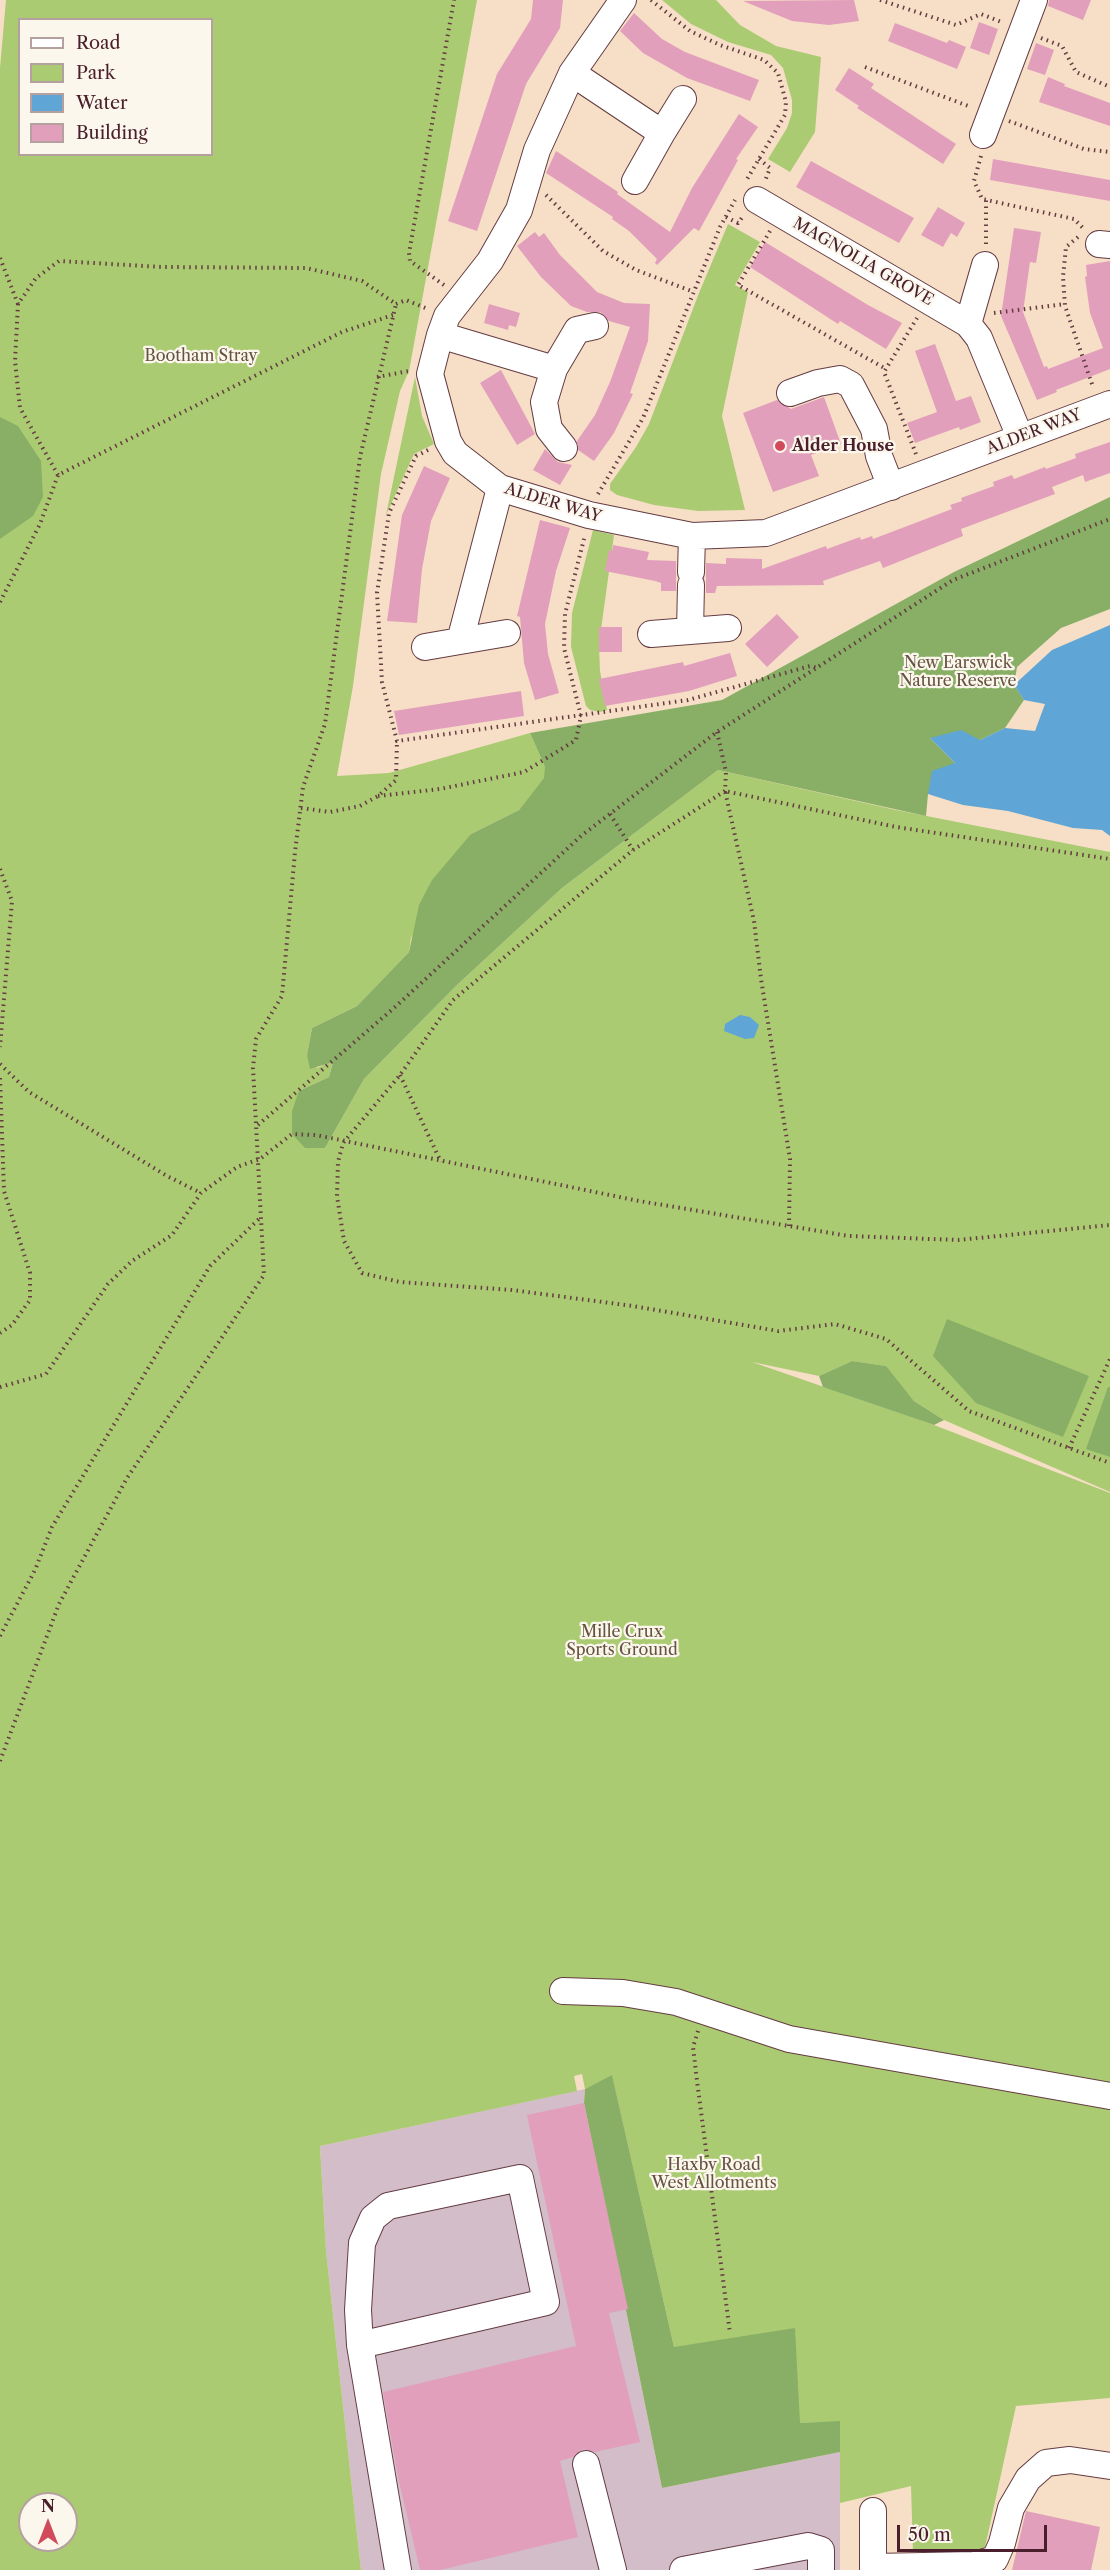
<!DOCTYPE html>
<style>
body{margin:0}
#map{position:relative;width:1110px;height:2570px;overflow:hidden;background:#f6dfc6;font-family:"Libre Caslon Text",serif}
canvas{display:block}
.legend{position:absolute;left:18px;top:18px;width:195px;height:138px;box-sizing:border-box;background:#fbf7ec;border:2px solid #b4a19f;margin:0;padding:8px 10px;list-style:none;font-size:18px;color:#4a1f2b}
.legend li{display:flex;align-items:center;gap:12px;height:30px}
.legend b{width:30px;border:2px solid #b4a19f}
.north{position:absolute;left:18px;top:2492px;width:60px;height:60px;box-sizing:border-box;background:#fbf7ec;border:2px solid #b4a19f;border-radius:50%;rotate:0deg;font-size:16px;font-weight:700;line-height:24px;text-align:center;color:#4a1f2b}
.north::after{content:'';display:block;margin:auto;width:21px;height:27px;background:#d1495b;clip-path:polygon(50% 0,100% 100%,50% 72%,0 100%)}
.scale{position:absolute;left:897px;top:2525px;width:150px;height:27px;box-sizing:border-box;border:3px solid #4a1f2b;border-top:0;padding-left:8px;font-size:18px;line-height:21px;white-space:nowrap;color:#4a1f2b;-webkit-text-stroke:4px #fbf7ec;paint-order:stroke}
</style>
<div id="map">
<canvas width="1110" height="2570"></canvas>
<ul class="legend">
<li><b style="height:8px;background:#fff"></b>Road</li>
<li><b style="height:16px;background:#abcb73"></b>Park</li>
<li><b style="height:16px;background:#5fa5d5"></b>Water</li>
<li><b style="height:16px;background:#e29fbb"></b>Building</li>
</ul>
<div class="north">N</div>
<div class="scale">50 m</div>
</div>
<script>
const ctx = document.querySelector('canvas').getContext('2d');
ctx.lineJoin = 'round';
function paint(path, color) { ctx.fillStyle = color; ctx.fill(path, 'evenodd'); }
const toPath = rows => new Path2D(rows.map(r => 'M' + r).join(''));
function stroke(path, color, width, dash) { ctx.strokeStyle = color; ctx.lineWidth = width; ctx.lineCap = dash ? 'butt' : 'round'; ctx.setLineDash(dash || []); ctx.stroke(path); }
function drawText(font, color, halo, rows, align = 'center') {
  ctx.font = font + ' "Libre Caslon Text",serif'; ctx.lineWidth = 4.5; ctx.setLineDash([]); ctx.textBaseline = 'middle'; ctx.strokeStyle = halo; ctx.fillStyle = color; for (const [text, x, y, turn = 0] of rows) {
    ctx.save(); ctx.translate(x, y); ctx.rotate((+turn || 0) * Math.PI / 180); ctx.textAlign = isNaN(turn) ? turn : align; if (halo) ctx.strokeText(text, 0, 0); ctx.fillText(text, 0, 0); ctx.restore();
  }
}
paint(toPath([
 [585,2089,584,2103,662,2488,840,2452,840,2570,361,2570,326,2251,320,2146]
]), '#d2bdc8');
paint(toPath([
 [6,0,477,0,409,371,400,391,381,474,353,686,337,776,389,773,530,733,545,767,545,778,519,810,471,834,411,938,409,952,357,1006,312,1028,307,1055,317,1068,333,1061,329,1077,299,1091,325,1148,364,1079,457,985,562,888,718,770,896,810,1110,852,1110,1492,944,1420,914,1401,885,1366,852,1361,819,1376,752,1362,934,1425,1110,1493,1110,2398,1016,2406,980,2570,941,2570,941,2552,913,2552,911,2486,840,2503,840,2422,800,2423,674,2347,612,2076,585,2089,582,2074,574,2076,577,2091,320,2146,326,2251,361,2570,0,2570,0,68],
 [20,20,212,20,212,154,20,154],
 [30,2504,66,2504,66,2540,30,2540],
 [662,0,716,0,740,25,776,46,821,57,815,132,790,172,768,159,787,128,792,113,792,100,783,68,771,55,728,42,691,24],
 [728,224,760,242,735,285,748,292,722,416,745,510,698,511,654,505,617,495,610,490,610,484,636,447,649,424,699,293],
 [415,377,422,416,434,444,414,454,386,515],
 [593,530,614,535,599,644,600,671,607,710,600,712,590,710,586,706,571,647,572,613]
]), '#abcb73');
paint(toPath([
 [0,417,18,426,41,461,43,497,33,516,0,539],
 [1110,497,1110,609,1061,628,1017,667,1014,685,1024,700,1005,728,980,740,930,738,955,763,928,794,926,816,718,770,562,888,457,985,364,1079,325,1148,305,1148,292,1134,292,1111,299,1091,329,1077,333,1062,310,1069,307,1055,312,1028,357,1006,409,952,419,905,432,880,471,834,519,810,544,778,545,767,530,733,722,700,954,572],
 [947,1319,1089,1376,1063,1437,976,1403,933,1356],
 [852,1361,886,1366,914,1401,944,1420,934,1425,823,1387,819,1376],
 [1108,1387,1110,1387,1110,1457,1086,1449],
 [612,2075,674,2347,795,2328,800,2423,840,2421,840,2452,662,2488,584,2103,585,2089]
]), '#88af65');
paint(toPath([
 [1110,625,1110,836,1102,830,1073,828,1008,811,963,805,928,794,932,771,955,763,930,738,961,730,980,740,1005,728,1035,731,1045,704,1024,700,1014,685,1052,650],
 [740,1015,750,1017,759,1025,754,1038,745,1039,724,1031,725,1024]
]), '#5fa5d5');
paint(toPath([
 [533,0,563,0,560,28,526,84,477,231,448,221,497,74,531,19],
 [854,0,859,21,829,25,792,21,743,1],
 [1049,0,1091,0,1083,20,1048,6],
 [634,13,662,39,685,52,759,80,750,101,687,78,643,53,620,31],
 [979,22,998,29,989,55,970,48],
 [895,23,947,43,949,40,966,47,957,69,888,41],
 [1036,43,1054,50,1045,75,1027,69],
 [849,68,874,84,871,88,956,144,943,164,857,108,859,106,835,90],
 [1048,77,1065,84,1064,86,1110,103,1110,126,1039,102],
 [739,114,758,127,736,159,738,160,699,231,694,228,657,265,655,263,657,259,629,231,612,219,613,217,546,173,556,151,618,192,617,194,670,232,692,188],
 [993,159,1110,180,1110,201,990,180],
 [811,161,914,218,899,243,796,187],
 [938,207,965,223,957,237,951,233,943,247,921,235],
 [1014,228,1041,232,1036,263,1030,262,1023,312,1044,367,1047,366,1048,369,1103,348,1090,313,1085,277,1087,276,1086,265,1110,261,1110,369,1056,390,1057,392,1037,400,1001,316],
 [535,232,539,237,544,233,560,255,597,292,624,303,650,304,648,341,630,393,633,394,614,433,594,461,578,450,577,441,595,415,610,382,630,327,609,321,600,312,587,312,571,306,541,277,517,246],
 [765,242,868,305,902,323,886,349,840,321,838,324,750,267],
 [489,304,520,313,516,327,509,325,508,330,484,323],
 [935,344,956,401,971,396,981,422,960,430,959,427,915,443,907,423,937,412,915,351],
 [501,370,535,434,517,445,480,383],
 [824,397,841,444,811,455,819,476,773,492,743,413,777,400,791,409],
 [1110,442,1110,473,1085,482,1083,475,1052,487,1055,494,961,529,963,536,883,568,880,561,823,581,824,585,717,586,715,593,706,593,706,563,726,564,726,558,762,559,762,569,826,546,827,549,860,537,861,540,872,536,873,539,952,509,950,505,962,501,961,498,994,486,993,482,1012,475,1014,479,1045,467,1046,469,1076,458,1075,454],
 [545,449,558,462,572,465,560,485,533,470],
 [424,466,450,478,431,521,422,569,417,623,387,621,402,515],
 [540,520,570,528,556,571,545,624,548,654,559,693,535,700,524,663,520,617,517,616],
 [613,545,649,552,647,560,676,561,676,591,661,591,661,583,655,581,605,571,609,550,612,551],
 [777,614,799,637,767,667,745,644],
 [599,627,622,627,622,652,599,652],
 [730,653,737,676,689,691,605,706,599,679,683,662,684,666],
 [521,691,524,716,399,735,394,711],
 [584,2103,628,2309,609,2313,640,2442,595,2452,583,2449,573,2457,560,2461,578,2537,440,2570,420,2570,398,2477,383,2392,576,2346,527,2115],
 [1026,2511,1100,2527,1091,2570,1012,2570]
]), '#e29fbb');
const minor = toPath([
 [623,0,572,73,537,150,519,210,490,261,447,316,440,335,430,374,448,441,455,453,500,488,589,515,692,536,766,533,1110,404],
 [572,73,662,133,635,181],
 [662,133,683,99],
 [983,135,1034,0],
 [757,200,968,324,979,338,1020,437],
 [1099,244,1110,245],
 [968,324,985,265],
 [440,335,554,369,577,330,595,326],
 [554,369,544,402,549,429,564,448],
 [790,393,818,383,840,379,851,385,874,429,879,456,891,487],
 [691,572,692,536],
 [690,631,691,585],
 [651,634,728,628],
 [460,641,507,633],
 [425,647,460,641,500,488],
 [563,1991,623,1993,676,2002,789,2039,1110,2096],
 [360,2345,546,2302,520,2178,388,2206,373,2218,362,2243,358,2310,360,2345,398,2570],
 [586,2464,613,2570],
 [873,2511,873,2570],
 [873,2567,974,2565,995,2559,1002,2543,1011,2508,1028,2479,1046,2463,1070,2460,1110,2466],
 [683,2570,808,2546,821,2550,821,2570]
]);
stroke(minor, '#643c42', 28);
stroke(toPath([
 [651,0,690,31,720,45,764,60,778,73,786,102,785,115,746,181],
 [880,0,956,25,981,14,1004,23],
 [1041,38,1062,46,1076,72,1110,87],
 [865,67,971,107],
 [1009,121,1084,149,1110,152],
 [981,156,974,181,982,199,1074,219,1084,229],
 [759,159,770,168,765,181],
 [546,195,603,251,636,270,694,292],
 [726,217,738,223,744,215],
 [770,231,738,285,886,369],
 [1078,237,1066,247,1063,277,1065,306,1093,387],
 [986,244,986,200],
 [0,258,18,304],
 [444,285,410,261,409,253,454,0],
 [396,304,406,300,428,309],
 [994,313,1065,304],
 [377,377,409,371],
 [428,450,416,456,389,513,377,593,382,682,397,741,688,700,810,666,818,668],
 [916,454,884,372,917,318],
 [58,475,20,408,15,361,18,304,36,278,59,261,162,267,306,268,362,281,396,304],
 [598,494,643,418,720,227,735,200],
 [0,602,40,524,58,475,342,332,393,315],
 [717,732,726,772,725,791,633,850,453,1000,400,1075,343,1143,338,1162,337,1196,344,1241,362,1273,400,1282,512,1290,633,1306,778,1331,835,1324,886,1339,969,1411,1110,1463],
 [378,796,440,789,524,772,576,740,581,716,564,648,565,614,585,535],
 [301,808,330,812,360,806,378,796,396,780,397,741],
 [610,814,633,850],
 [0,869,12,901,0,1047],
 [0,1064,29,1092,167,1176,201,1193],
 [400,1075,441,1162],
 [0,1078,4,1191,30,1273,30,1300,12,1325,0,1333],
 [258,1125,394,1008,581,836,717,732,953,580,1110,519],
 [789,1226,790,1159,761,979,754,921,725,791,896,827,1110,859],
 [0,1387,46,1374,108,1284,132,1261,172,1235,201,1193,237,1167,260,1159,292,1134,316,1135,639,1201,849,1236,958,1240,1110,1225],
 [1069,1448,1110,1359],
 [0,1636,35,1570,52,1527,210,1266,259,1219],
 [0,1761,59,1604,127,1478,264,1275,253,1068,256,1039,282,996,295,852,303,787,325,724,360,457,396,304],
 [698,2031,693,2047,697,2081,730,2333]
]), '#643c42', 4, [1.5, 4.5]);
stroke(minor, '#fff', 26);
for (const [x, y, r, color] of [
 [780,446,6,"#d1495b"]
]) { const dot = new Path2D(); dot.arc(x, y, r, 0, 2 * Math.PI); ctx.fillStyle = color; ctx.fill(dot); stroke(dot, '#fbf7ec', 2); }
drawText('16px', '#4a1f2b', '#fbf7ec', [
 ["MAGNOLIA GROVE",863,262,30],
 ["ALDER WAY",1034,432,-21],
 ["ALDER WAY",553,503,17]
]);
drawText('16px', '#675341', '#fbf7ec', [
 ["Bootham Stray",201,356],
 ["New Earswick",958,663],
 ["Nature Reserve",958,681],
 ["Mille Crux",622,1632],
 ["Sports Ground",622,1650],
 ["Haxby Road",714,2165],
 ["West Allotments",714,2183]
]);
drawText('bold 16px', '#4a1f2b', '#fbf7ec', [
 ["Alder House",792,446]
], 'left');
</script>
